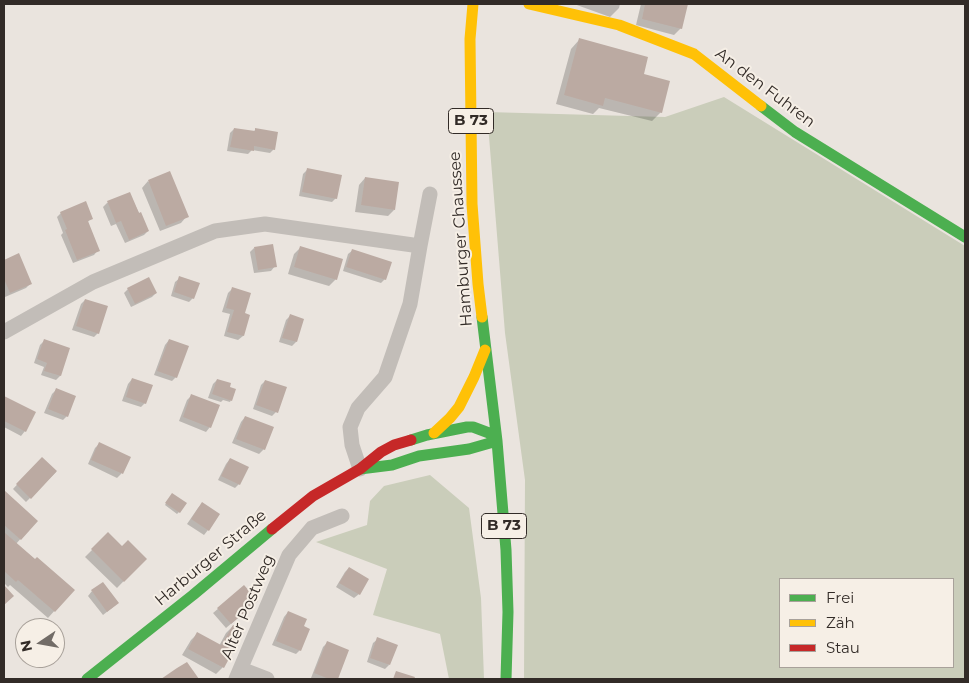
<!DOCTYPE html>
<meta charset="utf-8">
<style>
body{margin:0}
#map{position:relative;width:969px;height:683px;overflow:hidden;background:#eae4de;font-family:Montserrat,sans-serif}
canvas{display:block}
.frame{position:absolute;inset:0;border:5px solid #322b27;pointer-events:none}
.legend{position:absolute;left:779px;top:578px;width:175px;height:90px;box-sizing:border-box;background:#f6efe6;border:1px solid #a8a19a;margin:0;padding:6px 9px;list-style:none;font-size:15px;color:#322b27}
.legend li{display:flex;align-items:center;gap:10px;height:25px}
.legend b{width:25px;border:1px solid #a8a19a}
.north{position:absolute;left:15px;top:618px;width:50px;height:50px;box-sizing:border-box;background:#f6efe6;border:1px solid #a8a19a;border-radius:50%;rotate:258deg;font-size:14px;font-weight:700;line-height:20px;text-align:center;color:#322b27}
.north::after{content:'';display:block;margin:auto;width:18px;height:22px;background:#726c67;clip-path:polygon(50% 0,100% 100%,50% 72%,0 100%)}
</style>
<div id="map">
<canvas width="969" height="683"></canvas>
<div class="frame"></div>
<ul class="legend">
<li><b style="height:6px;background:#4caf50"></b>Frei</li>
<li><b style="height:6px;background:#ffc107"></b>Zäh</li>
<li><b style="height:6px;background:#c62828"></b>Stau</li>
</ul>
<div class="north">N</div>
</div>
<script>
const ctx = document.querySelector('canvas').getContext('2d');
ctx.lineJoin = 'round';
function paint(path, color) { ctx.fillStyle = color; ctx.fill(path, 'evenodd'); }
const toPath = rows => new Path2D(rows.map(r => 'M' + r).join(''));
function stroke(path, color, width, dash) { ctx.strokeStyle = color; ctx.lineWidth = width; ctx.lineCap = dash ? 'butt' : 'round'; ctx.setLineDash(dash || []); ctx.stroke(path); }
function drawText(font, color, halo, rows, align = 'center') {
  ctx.font = font + ' Montserrat,sans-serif'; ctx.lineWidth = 4; ctx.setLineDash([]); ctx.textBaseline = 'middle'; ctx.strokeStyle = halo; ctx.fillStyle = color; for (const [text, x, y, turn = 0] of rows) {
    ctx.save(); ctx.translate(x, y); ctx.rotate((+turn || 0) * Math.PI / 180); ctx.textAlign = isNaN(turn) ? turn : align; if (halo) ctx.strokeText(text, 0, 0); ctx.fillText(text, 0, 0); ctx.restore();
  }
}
paint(toPath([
 [724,97,965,246,965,679,524,679,525,480,505,333,487,112,665,117],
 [780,579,953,579,953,667,780,667],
 [430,475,469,508,481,598,484,679,449,679,440,634,373,615,387,569,316,542,367,525,370,501,384,486]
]), '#cacdba');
paint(toPath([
 [574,4,620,4,619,8,610,17],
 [641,4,687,4,681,28,674,35,636,25],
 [579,40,642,75,661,112,652,121,599,108,593,114,556,104,571,49],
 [234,129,253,132,256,129,274,149,270,153,252,150,248,154,227,151,230,133],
 [307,170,336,198,332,202,299,196,303,174],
 [365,178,394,210,388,216,355,212,359,185],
 [148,181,187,216,181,223,160,231,142,188],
 [129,193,148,231,144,235,125,243,116,224,111,226,103,207,107,203],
 [61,213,91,218,87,223,98,250,94,255,73,263,61,235,63,233,57,217],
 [254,248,275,266,271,271,254,273,250,252],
 [300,248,336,279,329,286,288,274,294,254],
 [353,250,385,279,381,283,343,271,348,254],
 [19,255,30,284,26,288,5,297,4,293,4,261],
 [180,278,193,298,189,302,171,296,175,282],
 [128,289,156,293,152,297,131,307,124,293],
 [232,289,243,314,249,315,243,336,238,340,224,336,230,314,222,312,228,293],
 [85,300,98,333,94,337,72,330,81,304],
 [290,316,296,342,292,346,279,342,286,320],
 [169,340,176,377,172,381,154,375,165,345],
 [44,341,69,349,60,376,56,380,41,375,44,367,34,363,40,345],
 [132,379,145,403,141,407,122,401,128,384],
 [217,380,231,400,230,402,223,400,221,402,208,398,213,384],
 [265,381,276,412,272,416,253,409,261,385],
 [56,390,67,416,63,420,44,413,52,394],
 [192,395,210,427,206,432,179,421,187,400],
 [4,397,34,413,25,431,21,436,4,427],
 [245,417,264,449,259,454,232,443,241,422],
 [99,444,129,457,121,474,117,478,88,464,95,448],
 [42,458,56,472,26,502,13,489],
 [230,459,239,484,235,488,218,480,226,464],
 [4,492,36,521,16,544,73,590,48,618,10,585,8,587,4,583],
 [171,496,179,512,177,514,165,505],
 [202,504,219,514,208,530,204,535,187,524,198,508],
 [108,534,122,548,145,559,117,588,85,557],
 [349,568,359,594,354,598,336,587,345,572],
 [244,587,252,606,226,628,213,613],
 [92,591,113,607,103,615,88,596],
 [288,612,302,627,300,650,296,654,272,645,284,617],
 [233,626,242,632,223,667,216,674,182,655,191,640,197,634,219,646,226,633],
 [378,639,389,665,385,669,367,662,373,643],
 [327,643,348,651,337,679,315,679,311,678,323,647]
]), '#0003');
paint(toPath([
 [645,4,688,4,682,29,642,19],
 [579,38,648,57,644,74,670,81,662,113,605,98,603,106,564,95],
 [234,128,255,131,255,128,278,132,275,150,254,146,254,151,230,147],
 [307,168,342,175,337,199,302,192],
 [170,171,189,217,166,226,148,180],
 [365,177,399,182,395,210,361,205],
 [130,192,139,213,141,212,149,231,129,240,121,221,116,223,107,201],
 [86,201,93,219,88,221,100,251,77,260,65,230,67,229,60,212],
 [273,244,277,267,258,270,254,247],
 [300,246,343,259,337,280,294,267],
 [352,249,392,262,386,280,346,267],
 [19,253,32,284,10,293,4,279,4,260],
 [179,276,200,283,194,299,174,292],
 [149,277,157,293,135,304,127,288],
 [232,287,251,293,245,313,250,315,244,336,227,332,234,310,226,308],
 [85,299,108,306,99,334,76,326],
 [290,314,304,319,297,342,282,338],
 [44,339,70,348,61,376,44,371,47,363,37,359],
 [169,339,189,346,177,378,157,371],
 [132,378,153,385,146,404,126,397],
 [217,379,231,383,230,387,236,389,232,401,212,394],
 [265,380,287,387,278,413,256,405],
 [56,388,76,396,68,417,48,409],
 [191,394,220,405,211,428,183,417],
 [4,396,36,412,26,432,4,421],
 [245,416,274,427,265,450,236,439],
 [99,442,131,457,123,474,91,460],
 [42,457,57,471,31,499,16,484],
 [230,458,249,467,240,485,221,476],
 [4,490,38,521,21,540,4,525],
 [172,493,187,503,180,513,165,503],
 [202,502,220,514,209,531,191,519],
 [4,532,35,559,37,557,75,590,55,612,18,580,16,582,4,571],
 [108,532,122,546,128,540,147,559,124,582,91,549],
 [349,567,369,579,360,595,339,583],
 [103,582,119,603,107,612,91,590],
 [4,585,14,596,4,605],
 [244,585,258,601,231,624,217,608],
 [288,611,307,619,304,626,310,629,301,651,276,641],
 [233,625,244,631,224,668,188,649,197,632,221,645],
 [377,637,398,645,390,665,370,658],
 [327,641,349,650,338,679,329,679,314,673],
 [187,662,199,679,161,679,177,668],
 [396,671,415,677,414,679,393,679]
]), '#bbaaa2');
stroke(toPath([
 [4,332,93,282,215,231,265,224,420,246],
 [360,469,352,445,350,427,358,408,385,377,410,304,420,246,430,194],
 [241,669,267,679],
 [236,679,289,555,312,528,342,516]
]), '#c2bdb8', 15);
stroke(toPath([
 [761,106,795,132,965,237],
 [482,317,497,441,506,550,508,612,506,679],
 [411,440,427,435,467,427,473,427,489,433,497,441],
 [360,469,392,465,419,456,469,449,497,441],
 [87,679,193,595,272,529]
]), '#4caf50', 11);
stroke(toPath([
 [473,4,470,39,472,204,478,284,482,317],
 [529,4,619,25,694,54,761,106],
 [434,433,450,418,459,407,474,377,485,350]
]), '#ffc107', 11);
stroke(toPath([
 [272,529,313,496,360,469,381,452,394,445,411,440]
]), '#c62828', 11);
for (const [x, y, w] of [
 [471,121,45],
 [504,526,45]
]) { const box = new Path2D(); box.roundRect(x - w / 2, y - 12.5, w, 25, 4); ctx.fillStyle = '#f6efe6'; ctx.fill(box); stroke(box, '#322b27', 1); }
drawText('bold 15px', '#322b27', null, [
 ["B 73",471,121],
 ["B 73",504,526]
]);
drawText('16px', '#322b27', '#f6efe6', [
 ["An den Fuhren",765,88,37],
 ["Hamburger Chaussee",461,239,-94],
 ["Harburger Straße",211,558,-40],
 ["Alter Postweg",248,607,-67]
]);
</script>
